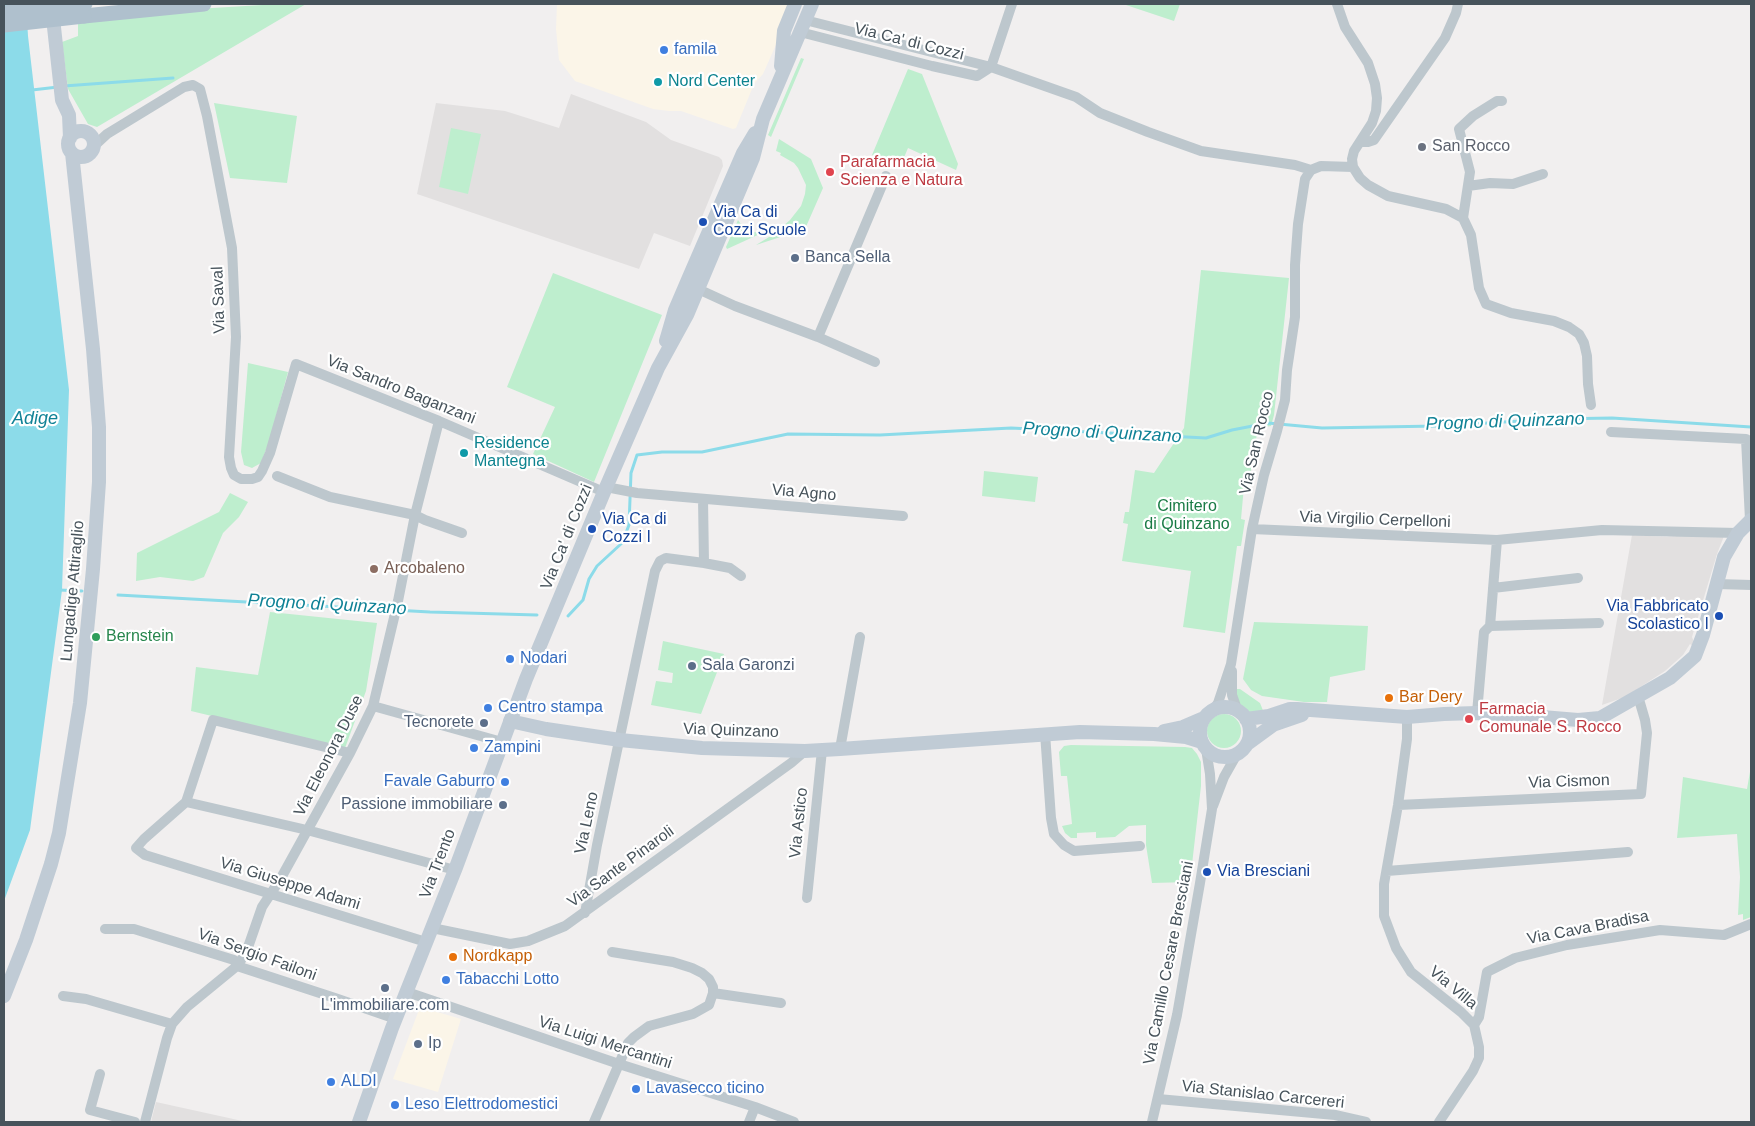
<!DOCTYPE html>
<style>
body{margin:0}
#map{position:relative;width:1755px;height:1126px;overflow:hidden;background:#f1efef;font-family:Arial,sans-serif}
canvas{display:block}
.frame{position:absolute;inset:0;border:5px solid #47535b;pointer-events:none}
</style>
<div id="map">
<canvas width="1755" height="1126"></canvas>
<div class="frame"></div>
</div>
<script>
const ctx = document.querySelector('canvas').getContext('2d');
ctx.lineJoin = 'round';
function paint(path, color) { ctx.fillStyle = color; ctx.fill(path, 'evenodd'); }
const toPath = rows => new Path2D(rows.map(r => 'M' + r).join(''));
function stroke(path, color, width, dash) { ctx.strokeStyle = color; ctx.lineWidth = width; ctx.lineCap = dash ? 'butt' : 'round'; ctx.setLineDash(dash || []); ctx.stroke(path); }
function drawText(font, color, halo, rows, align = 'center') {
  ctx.font = font + ' Arial,sans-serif'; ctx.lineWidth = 4.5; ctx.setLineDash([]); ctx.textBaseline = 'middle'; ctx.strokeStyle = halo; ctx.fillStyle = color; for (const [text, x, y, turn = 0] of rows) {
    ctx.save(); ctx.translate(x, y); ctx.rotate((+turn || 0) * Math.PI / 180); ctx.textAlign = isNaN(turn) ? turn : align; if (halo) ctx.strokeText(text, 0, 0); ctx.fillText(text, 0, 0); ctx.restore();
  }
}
paint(toPath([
 [557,4,794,4,763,74,754,84,736,128,733,129,681,111,669,111,653,109,575,81,559,60,556,29],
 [420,1007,461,1019,438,1092,393,1079]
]), '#fbf5e8');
paint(toPath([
 [571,94,646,122,671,140,719,157,722,160,723,166,690,246,654,233,639,269,417,194,436,103,505,111,559,128],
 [1726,531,1717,554,1692,637,1697,650,1690,644,1683,655,1665,671,1625,697,1602,705,1632,535,1667,537],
 [156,1102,247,1122,151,1122]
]), '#e2e0e0');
paint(toPath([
 [279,4,306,4,97,127,88,124,68,89,62,42,78,36,78,16],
 [1123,4,1180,4,1174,21],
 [801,58,804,59,771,137,768,135],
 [908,69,922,74,958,164,956,170,908,148,900,167,872,155],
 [214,103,297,116,287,183,230,178],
 [451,128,481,134,468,194,439,187],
 [779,139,811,159,823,188,805,229,756,245,774,234,790,220,801,206,805,194,806,185,798,168,794,163,780,155,781,153,776,151],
 [738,220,746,231,762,233,727,249,726,247],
 [1201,270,1289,278,1274,415,1271,426,1258,428,1248,487,1244,486,1241,519,1245,520,1241,546,1237,546,1225,633,1183,627,1191,571,1122,561,1128,524,1123,523,1125,512,1129,512,1135,470,1154,473,1184,428],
 [553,273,662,315,594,482,533,454,555,407,507,387],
 [248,363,288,372,269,442,261,463,252,468,244,465,241,452],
 [984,471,1038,477,1035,502,982,496],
 [230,493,248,502,239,517,223,533,204,577,193,581,160,577,136,581,137,553,219,512],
 [270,612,377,623,366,691,345,748,191,711,196,667,258,675],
 [1254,622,1368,626,1365,670,1330,677,1327,702,1304,702,1262,696,1251,690,1243,679],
 [663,641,724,654,701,714,651,705,656,681,672,683,673,673,658,670],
 [1235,689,1240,689,1260,703,1264,713,1246,713,1241,709],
 '1207 731a17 17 0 1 1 34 0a17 17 0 1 1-34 0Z',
 [1071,745,1185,747,1192,748,1197,754,1201,762,1201,786,1190,882,1152,883,1146,845,1146,825,1129,826,1115,837,1096,838,1096,832,1077,833,1077,838,1071,838,1065,833,1062,826,1072,824,1067,776,1061,776,1059,752,1064,746],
 [1751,766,1751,917,1743,920,1743,914,1738,915,1740,877,1737,834,1677,838,1683,777,1747,789]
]), '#beeece');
paint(toPath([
 [4,4,26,4,28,36,69,390,62,590,30,830,4,901]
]), '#8cdbe9');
stroke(toPath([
 [64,86,173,78],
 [32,90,58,87],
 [59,590,82,591],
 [118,595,430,612,537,615],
 [568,616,583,600,589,579,597,566,622,543,629,525,631,473,637,455,662,452,702,452,788,434,880,435,1011,428,1206,438,1232,430,1268,423,1322,428,1437,426,1554,419,1612,418,1751,427]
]), '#8cdbe9', 3);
stroke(toPath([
 [1337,4,1345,27,1368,63,1375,84,1377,98,1376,111,1372,123,1354,151,1352,159,1353,167,1360,178,1368,185,1388,196,1446,209,1463,218,1471,235,1479,288,1486,304,1511,313,1554,321,1569,327,1579,334,1584,343,1587,356,1588,384,1591,405],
 [805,20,991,67,1076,97,1100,113,1148,132,1201,151,1295,165,1311,170],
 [800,32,932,66,977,76,991,67],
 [991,67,1012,4],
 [1361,142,1368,142,1374,140,1445,38,1456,13,1458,4],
 [94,146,107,134,184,87,193,85,200,89,207,116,232,248,236,337,229,457,231,468,234,475,241,479,252,479,258,477,262,471,270,453,296,364,439,421,604,492],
 [1468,186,1490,183,1513,184,1543,174],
 [1463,218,1470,172,1459,129,1473,116,1497,101,1502,101],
 [698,289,735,306,818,337,875,362],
 [818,337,886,176],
 [1611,432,1746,439,1750,520],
 [277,476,330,497,415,515,425,520,462,533],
 [606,487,637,493,903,516],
 [703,499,704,563,730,568,741,576],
 [1252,529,1497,540,1602,530,1738,533],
 [1717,584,1751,585],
 [1493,588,1578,578],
 [1490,626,1599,623],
 [1232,671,1232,695,1238,712],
 [373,706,502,742],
 [1212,712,1218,703,1231,664,1252,529,1264,475,1277,431,1285,400,1287,370,1295,317,1295,265,1298,224,1305,179,1311,170,1321,166,1353,167],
 [1477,713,1484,632,1490,626,1497,540],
 [1407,717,1407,739,1398,805,1384,884,1384,916,1396,948,1411,972,1461,1012,1474,1025,1479,1047,1479,1058,1473,1071,1439,1122],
 [1045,733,1051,818,1054,834,1064,845,1074,851,1140,846],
 [840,749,860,637],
 [350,753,213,720,186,802,144,839,136,848,145,855,426,942],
 [186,802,307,830,455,870],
 [1398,805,1641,794,1647,733,1645,720,1638,696],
 [1213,806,1224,777,1237,754],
 [1387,871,1628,852],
 [807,898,822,750],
 [585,913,597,845,655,571,660,561,666,558,704,563],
 [432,928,510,944,528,941,565,926,791,763,805,751],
 [105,929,134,929,234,960,237,966,335,998,396,1019],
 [407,992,619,1064,755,1107,794,1122],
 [713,993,781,1003],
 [63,996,86,999,172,1024],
 [1474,1025,1479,1017,1487,972,1515,958,1567,945,1660,930,1724,935,1751,924],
 [100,1074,90,1110,135,1122],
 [1158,1099,1335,1115,1366,1122],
 [145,1122,167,1038,172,1024,187,1007,237,966,246,953,262,907,281,878,350,753,373,706,398,601,415,515,439,421],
 [594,1122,628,1043,634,1037,649,1026,693,1014,709,1005,713,993,713,987,709,979,702,973,692,968,673,962,612,952],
 [749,1122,755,1107],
 [1152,1122,1177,1015,1200,883,1212,809,1210,774,1206,749]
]), '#bdc7cd', 10);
stroke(toPath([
 [52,9,62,100,69,115,70,138],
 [781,66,784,31,795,4],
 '68 144a13 13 0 1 1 26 0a13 13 0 1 1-26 0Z',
 [666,341,675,310,690,275,743,153,755,133],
 '1200 732a25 25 0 1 1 50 0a25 25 0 1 1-50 0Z',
 [1246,719,1269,716,1290,709,1297,709,1407,717,1444,714,1477,713,1506,714,1578,720,1600,718,1670,678,1695,656,1703,635,1724,557,1738,533,1751,520],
 [510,721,546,729,620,740,702,748,805,751,840,749,1080,732,1154,734,1186,737,1202,742],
 [1164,731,1183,727,1204,718],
 [1247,744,1273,725,1302,715],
 [4,996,26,940,51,864,59,833,80,703,93,569,99,482,99,427,93,349,72,153],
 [359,1122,392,1028,455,870,526,679,604,492,658,368,687,315,753,158,763,119,812,4]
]), '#c0cbd5', 14);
stroke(toPath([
 [84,16,204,4]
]), '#afc0cd', 15);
stroke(toPath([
 [4,13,85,4],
 [4,25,84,16]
]), '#afc0cd', 15);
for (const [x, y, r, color] of [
 [664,50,5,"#3f7fe0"],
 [658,82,5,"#0f9aa8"],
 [1422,147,5,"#6b7280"],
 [830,172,5,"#e0444e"],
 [703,222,5,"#1a4fb4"],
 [795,258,5,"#5c6f8a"],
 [464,453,5,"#0f9aa8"],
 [592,529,5,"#1a4fb4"],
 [374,569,5,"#8d6e63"],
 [1719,616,5,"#1a4fb4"],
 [96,637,5,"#2e9e5b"],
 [510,659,5,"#3f7fe0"],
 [692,666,5,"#5c6f8a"],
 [1389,698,5,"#e8710a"],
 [488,708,5,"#3f7fe0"],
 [1469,719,5,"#e0444e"],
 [484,723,5,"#5c6f8a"],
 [474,748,5,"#3f7fe0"],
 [505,782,5,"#3f7fe0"],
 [503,805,5,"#5c6f8a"],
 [1207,872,5,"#1a4fb4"],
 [453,957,5,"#e8710a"],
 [446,980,5,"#3f7fe0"],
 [385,988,5,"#5c6f8a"],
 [418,1044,5,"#5c6f8a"],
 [331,1082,5,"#3f7fe0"],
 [636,1089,5,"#3f7fe0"],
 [395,1105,5,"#3f7fe0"]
]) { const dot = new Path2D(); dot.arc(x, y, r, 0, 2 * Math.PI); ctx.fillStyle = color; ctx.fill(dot); stroke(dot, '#fff', 2); }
drawText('16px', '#47535b', '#fff', [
 ["Via Ca' di Cozzi",909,42,14],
 ["Via Saval",219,300,-92],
 ["Via Sandro Baganzani",401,390,22],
 ["Via San Rocco",1257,443,-77],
 ["Via Agno",804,493,5],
 ["Via Virgilio Cerpelloni",1375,520,2],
 ["Via Ca' di Cozzi",567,537,-68],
 ["Lungadige Attiraglio",73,591,-85],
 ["Via Quinzano",731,731,2],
 ["Via Eleonora Duse",329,756,-63],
 ["Via Cismon",1569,782,-2],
 ["Via Leno",587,823,-78],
 ["Via Astico",799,823,-84],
 ["Via Trento",438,864,-69],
 ["Via Sante Pinaroli",621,867,-36],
 ["Via Giuseppe Adami",290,884,17],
 ["Via Cava Bradisa",1588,928,-11],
 ["Via Sergio Failoni",257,955,20],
 ["Via Camillo Cesare Bresciani",1169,963,-79],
 ["Via Villa",1453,988,40],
 ["Via Luigi Mercantini",605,1043,18],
 ["Via Stanislao Carcereri",1263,1095,6]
]);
drawText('16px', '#366cbe', '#fff', [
 ["famila",674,50],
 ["Nodari",520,659],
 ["Centro stampa",498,708],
 ["Zampini",484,748],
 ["Favale Gaburro",495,782,"right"],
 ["Tabacchi Lotto",456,980],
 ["ALDI",341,1082],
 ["Lavasecco ticino",646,1089],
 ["Leso Elettrodomestici",405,1105]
], 'left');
drawText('16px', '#0d838f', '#fff', [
 ["Nord Center",668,82],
 ["Residence",474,444],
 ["Mantegna",474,462]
], 'left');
drawText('16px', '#5b616d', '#fff', [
 ["San Rocco",1432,147]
], 'left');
drawText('16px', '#be3a42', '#fff', [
 ["Parafarmacia",840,163],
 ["Scienza e Natura",840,181],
 ["Farmacia",1479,710],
 ["Comunale S. Rocco",1479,728]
], 'left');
drawText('16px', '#164399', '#fff', [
 ["Via Ca di",713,213],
 ["Cozzi Scuole",713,231],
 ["Via Ca di",602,520],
 ["Cozzi I",602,538],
 ["Via Fabbricato",1709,607,"right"],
 ["Scolastico I",1709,625,"right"],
 ["Via Bresciani",1217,872]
], 'left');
drawText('16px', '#4e5e75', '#fff', [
 ["Banca Sella",805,258],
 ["Sala Garonzi",702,666],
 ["Tecnorete",474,723,"right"],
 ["Passione immobiliare",493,805,"right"],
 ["L'immobiliare.com",385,1006,"center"],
 ["Ip",428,1044]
], 'left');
drawText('16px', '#197b45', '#fff', [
 ["Cimitero",1187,507],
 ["di Quinzano",1187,525]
]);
drawText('16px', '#785e54', '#fff', [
 ["Arcobaleno",384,569]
], 'left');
drawText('16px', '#27864d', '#fff', [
 ["Bernstein",106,637]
], 'left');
drawText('16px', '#c56008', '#fff', [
 ["Bar Dery",1399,698],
 ["Nordkapp",463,957]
], 'left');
drawText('italic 18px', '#108296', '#fff', [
 ["Adige",35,419],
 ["Progno di Quinzano",1505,422,-2],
 ["Progno di Quinzano",1102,433,3],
 ["Progno di Quinzano",327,605,3]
]);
</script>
